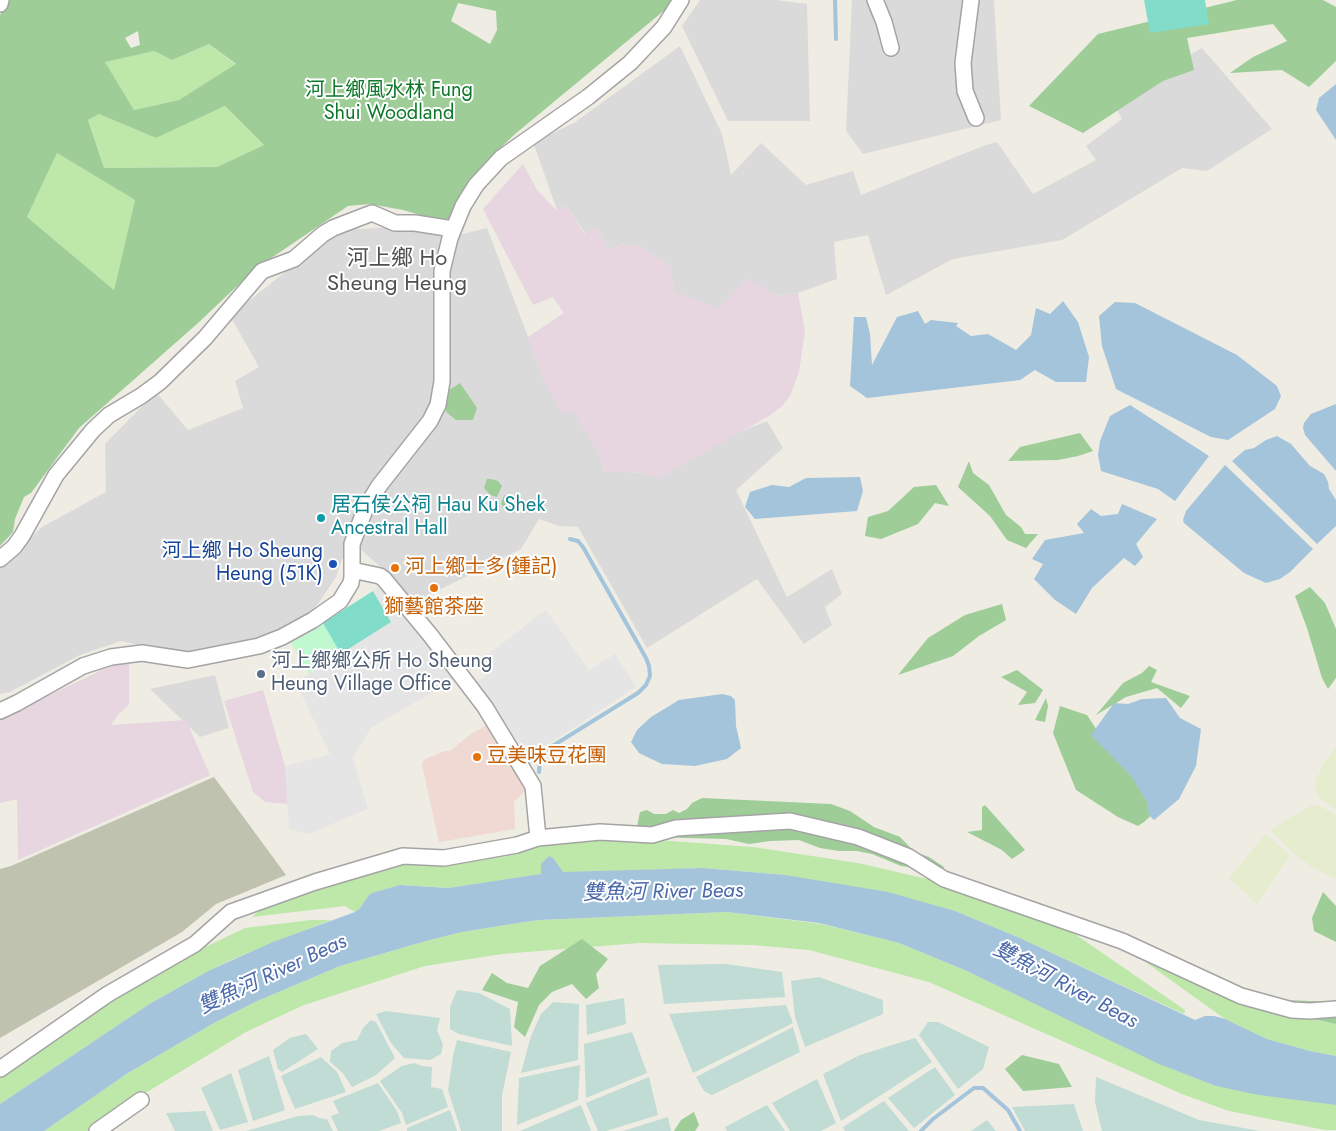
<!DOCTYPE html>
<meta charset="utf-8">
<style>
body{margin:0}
canvas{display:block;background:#eeece3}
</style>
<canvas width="1336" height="1131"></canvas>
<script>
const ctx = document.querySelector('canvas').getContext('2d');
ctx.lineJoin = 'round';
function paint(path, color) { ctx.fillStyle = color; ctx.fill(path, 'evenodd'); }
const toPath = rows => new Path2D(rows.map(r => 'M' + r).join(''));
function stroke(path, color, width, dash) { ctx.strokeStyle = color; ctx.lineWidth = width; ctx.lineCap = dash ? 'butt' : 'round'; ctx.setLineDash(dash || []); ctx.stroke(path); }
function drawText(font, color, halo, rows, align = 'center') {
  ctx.font = font + ' Jost,"Noto Sans SC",sans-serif'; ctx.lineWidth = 4; ctx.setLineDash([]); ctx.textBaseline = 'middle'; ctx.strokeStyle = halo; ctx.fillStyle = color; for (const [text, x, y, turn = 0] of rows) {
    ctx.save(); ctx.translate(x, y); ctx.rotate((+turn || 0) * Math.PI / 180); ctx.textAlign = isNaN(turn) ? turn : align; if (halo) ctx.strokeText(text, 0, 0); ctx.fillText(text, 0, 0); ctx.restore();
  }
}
paint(toPath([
 [700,0,776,0,807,4,810,121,728,121,682,26],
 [852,0,994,0,1001,120,863,154,846,131],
 [680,46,722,134,731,175,761,143,806,185,853,171,861,195,983,146,997,142,1033,194,1096,160,1086,146,1122,119,1112,100,1202,48,1272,129,1207,171,1182,168,1062,240,953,259,886,295,868,235,834,242,837,279,798,293,778,296,747,279,719,309,674,292,670,266,638,245,629,247,624,244,609,250,596,229,586,234,566,206,557,210,533,142,574,123],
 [397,227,446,232,436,376,429,411,358,511,336,577,313,611,262,637,238,644,180,654,121,641,80,655,10,692,0,694,0,566,42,527,106,492,105,444,156,392,188,430,243,408,235,381,259,367,230,316,338,230],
 [487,228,547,387,574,411,599,454,604,471,645,473,659,478,735,434,767,421,783,448,736,490,787,597,832,569,842,594,825,607,832,625,804,644,757,579,647,648,578,527,559,526,539,519,521,549,413,603,386,572,356,545,371,504,432,424,446,266,455,236],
 [215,675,229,728,200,737,150,689]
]), '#dbdada');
paint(toPath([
 [487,725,529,786,514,802,515,829,439,842,422,765,424,760,444,751,450,751,471,734]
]), '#efd9d2');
paint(toPath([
 [523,164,537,190,556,210,566,206,585,234,596,229,609,250,625,244,629,247,638,245,670,266,674,292,719,309,747,278,778,296,798,293,805,331,799,372,790,396,782,406,769,416,659,478,644,473,604,471,599,454,574,411,563,415,547,387,528,337,564,313,553,297,533,305,483,209],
 [129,657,129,704,118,715,111,725,186,720,210,775,18,860,17,799,0,803,0,719],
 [263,690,285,766,288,804,265,802,253,792,224,701]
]), '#e7d5e0');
paint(toPath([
 [214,777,286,875,216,904,182,932,0,1038,0,869,11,866]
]), '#bfc2af');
paint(toPath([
 [1336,747,1336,810,1318,797,1315,786,1316,780,1324,763],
 [1312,805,1318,805,1336,815,1336,879,1315,869,1295,855,1270,830],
 [1266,834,1290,856,1257,904,1229,878]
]), '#e5edce');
paint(toPath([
 [209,44,236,65,179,100,134,110,104,61,154,51,172,60],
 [225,106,264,145,217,167,104,168,88,120,99,114,156,138],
 [57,153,135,200,114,290,27,217],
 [616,837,753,847,858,863,962,887,1069,930,1185,1010,1184,1014,1020,938,955,911,785,875,703,868,563,873,541,864,542,874,503,880,448,888,400,885,369,895,360,908,355,912,345,906,252,917,261,909,286,898,399,862,542,842],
 [727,912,821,924,899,943,967,971,1170,1068,1216,1086,1336,1105,1336,1130,1325,1130,1229,1111,1182,1094,929,982,809,950,752,945,639,943,502,954,425,966,304,1005,246,1032,142,1095,90,1131,44,1131,128,1073,214,1023,255,1002,340,966,426,941,462,932,524,922,539,920],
 [311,920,331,920,233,959,210,970,151,1003,0,1104,0,1075,103,1002,197,951,245,928],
 [1119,943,1279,1013,1336,1024,1336,1056,1310,1051,1267,1039,1225,1019]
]), '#bde8a9');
paint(toPath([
 [9,0,672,0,666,9,515,134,489,159,473,178,449,223,403,210,370,204,348,206,255,269,198,323,79,428,31,493,24,497,15,519,13,532,0,546,0,15],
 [458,3,496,11,497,30,490,44,451,21],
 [138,31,140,45,131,48,125,38],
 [209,44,236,64,179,100,134,110,105,62,154,51,172,60],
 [225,106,264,145,217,167,104,168,88,120,99,114,156,138],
 [57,153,135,200,114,290,27,217],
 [1237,0,1323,0,1336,7,1336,61,1309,87,1282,70,1230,73,1253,57,1287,41,1273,24,1187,38,1194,70,1163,81,1083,133,1029,106,1098,34],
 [460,383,477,408,473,420,456,420,447,413,443,402,444,393],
 [1080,433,1093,451,1078,456,1058,460,1008,461,1020,447],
 [969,461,973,473,989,485,1006,515,1021,527,1025,534,1038,534,1026,548,1007,540,990,516,958,487],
 [487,479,491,479,498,481,502,486,497,497,490,495,484,488],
 [936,485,949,506,935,503,918,524,881,539,865,536,868,517,888,511,914,487],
 [504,495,516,496,519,501,514,513,507,511,501,504],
 [1310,587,1325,603,1336,629,1336,678,1328,689,1322,678,1307,628,1295,596],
 [1002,604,1006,620,979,636,953,656,898,675,928,638,965,615],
 [1149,666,1157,670,1151,682,1190,696,1181,708,1157,688,1126,697,1096,715,1123,683,1142,673],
 [1017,670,1043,690,1035,703,1018,705,1027,692,1001,677],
 [1046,698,1048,706,1045,722,1035,720],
 [1060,706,1087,715,1104,741,1128,765,1156,811,1144,822,1138,826,1118,817,1076,790,1053,733],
 [702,798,831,804,850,811,874,827,900,837,915,852,929,857,944,867,941,871,901,866,872,854,857,851,839,851,820,848,799,840,770,841,749,844,726,839,649,837,636,831,640,812,647,810,654,814,666,814,673,810,679,813,687,809,692,803],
 [985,805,1025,850,1012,859,1002,850,967,832,982,830,982,807],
 [1323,892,1336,906,1336,942,1314,931,1312,918],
 [582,939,608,959,596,974,599,988,586,999,572,984,552,992,539,1005,525,1037,514,1027,518,1002,482,990,492,973,507,983,528,988,540,966],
 [1284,1000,1336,1002,1336,1024,1276,1011,1276,1003],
 [1022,1055,1059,1064,1072,1087,1023,1091,1005,1069],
 [694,1112,699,1125,695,1131,674,1131,681,1120]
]), '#9ecd98');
paint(toPath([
 [726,964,782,972,785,997,664,1004,658,965],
 [819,977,883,1000,883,1014,805,1047,795,1017,791,981],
 [457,990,479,993,510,1009,512,1046,459,1034,450,1029,450,1007],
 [624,998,626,1024,587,1035,586,1005],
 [553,1002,579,1004,578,1060,521,1073,531,1036,541,1014],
 [786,1005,793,1023,693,1073,669,1014],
 [386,1011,440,1018,437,1030,443,1045,441,1054,430,1060,404,1058,391,1043,376,1014],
 [371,1020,376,1022,395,1058,376,1075,352,1087,343,1073,330,1062,331,1051,342,1043,357,1040,363,1028],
 [928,1022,938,1022,989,1047,983,1069,958,1089,919,1035],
 [793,1027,800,1052,712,1095,704,1091,696,1077],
 [632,1032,647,1073,586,1098,584,1044],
 [306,1034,318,1049,282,1072,278,1069,273,1050,290,1038],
 [915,1038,932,1062,841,1121,823,1074,860,1055],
 [457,1040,511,1052,502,1095,502,1131,461,1131,448,1090,453,1056],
 [269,1056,285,1110,253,1121,238,1070],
 [321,1057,337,1072,346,1092,295,1109,281,1076],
 [414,1063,422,1066,432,1067,431,1087,442,1089,448,1107,406,1125,402,1113,380,1081,402,1066],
 [580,1065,578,1100,517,1125,519,1078],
 [935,1067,955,1095,914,1128,888,1098],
 [231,1073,248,1122,220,1130,201,1088],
 [649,1077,658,1115,606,1131,598,1131,586,1103],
 [1096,1077,1199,1120,1260,1131,1102,1131,1095,1102],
 [817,1079,836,1123,821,1131,790,1131,772,1103],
 [378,1083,397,1111,401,1123,379,1131,338,1131,331,1116,339,1113,333,1101],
 [884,1101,909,1131,845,1131,843,1127],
 [1074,1104,1083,1131,1025,1131,1012,1107],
 [581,1105,591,1131,520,1131],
 [767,1105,785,1131,727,1131,725,1127],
 [450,1110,457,1131,407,1131,407,1128],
 [205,1111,213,1131,175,1131,166,1113],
 [313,1115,319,1118,327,1119,333,1131,246,1131,298,1116],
 [668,1117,671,1131,623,1131],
 [987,1120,996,1131,971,1131]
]), '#c0dcd4');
paint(toPath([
 [373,591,392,622,309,674,291,643]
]), '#c0f8cf');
paint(toPath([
 [1144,0,1205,0,1209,24,1150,33],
 [373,591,392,622,341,654,323,623]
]), '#82dcca');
paint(toPath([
 [381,583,457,678,371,728,353,757,368,809,308,834,289,829,285,766,330,754,296,683,309,674,391,622,373,591],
 [546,610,589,670,615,654,636,687,544,747,533,759,529,768,472,685,484,677,494,663,487,655]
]), '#e5e5e5');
paint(toPath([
 [1336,84,1336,140,1316,110,1319,98],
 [1063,301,1078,322,1089,357,1086,382,1056,382,1035,370,1020,380,867,398,850,386,854,317,866,317,870,334,872,365,897,317,918,311,925,324,931,320,958,323,956,326,971,336,988,334,1016,350,1031,335,1036,308,1050,314],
 [1115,302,1135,303,1237,355,1277,386,1281,396,1275,409,1228,440,1211,437,1116,389,1102,346,1099,316],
 [1336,404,1336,471,1305,435,1303,428,1304,423,1311,414],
 [1130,405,1209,456,1175,501,1158,489,1101,471,1098,455,1100,441,1110,416],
 [1277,436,1291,444,1310,466,1324,474,1328,482,1329,489,1336,500,1336,526,1317,544,1232,461,1245,450,1254,448,1266,440],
 [1225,465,1313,549,1290,572,1280,579,1266,583,1244,573,1184,523,1183,520,1186,511],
 [860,477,863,491,857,511,755,519,745,507,750,492,772,485,789,487,806,478],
 [1122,504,1157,519,1136,544,1143,557,1135,566,1124,558,1092,588,1076,614,1055,600,1034,579,1043,564,1032,559,1045,540,1084,533,1077,524,1091,509,1101,516,1118,514],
 [722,694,731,696,735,700,736,726,741,748,727,759,695,766,662,764,639,753,631,742,637,730,651,717,679,700],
 [1166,698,1180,718,1201,729,1196,766,1179,799,1154,820,1149,815,1147,802,1131,776,1091,735,1114,703,1128,704,1142,699],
 [549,856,553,858,563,872,703,868,785,875,888,892,955,911,1020,938,1195,1020,1205,1016,1214,1016,1225,1019,1267,1039,1310,1051,1336,1056,1336,1105,1259,1095,1216,1086,1159,1064,967,971,899,943,819,923,727,912,539,920,524,922,462,932,426,941,340,966,255,1002,214,1023,128,1073,44,1131,0,1131,0,1104,151,1003,210,970,273,942,355,912,360,908,369,895,372,893,400,885,448,888,541,874,541,864]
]), '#a4c4db');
stroke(toPath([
 [835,0,836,39],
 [539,772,540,760,546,750,638,693,646,685,650,676,649,666,646,658,583,547,578,541,570,539],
 [921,1131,933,1119,974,1088,983,1088,1008,1110,1020,1131]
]), '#a4c4db', 4);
const minor = toPath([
 [875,0,884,22,891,48],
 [971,0,963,63,965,91,976,118],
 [0,4,1,0],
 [0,559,14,547,22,536,56,475,93,430,109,415,141,396,160,382,205,338,262,271,294,259,323,234,333,228,372,213,395,223,415,223,453,229],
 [352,570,380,576,384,579,431,636,485,707,533,786,538,838],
 [0,711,17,703,83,666,111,657,142,653,188,660,259,646,282,637,313,620,340,601,351,583,352,577,352,544,366,507,379,486,430,421,438,405,442,381,442,271,450,238,463,206,476,185,501,158,588,97,630,63,664,27,681,0],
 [0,1069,108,994,195,944,231,912,315,882,403,856,444,858,517,845,538,838,600,832,652,835,676,828,790,821,858,837,909,857,944,879,1122,941,1241,996,1292,1010,1310,1011,1336,1009],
 [97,1131,141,1100]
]);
stroke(minor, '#a4a4a4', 18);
stroke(minor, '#fff', 15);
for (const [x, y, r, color] of [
 [321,518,5,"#0f9aa8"],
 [333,564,5,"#1a4fb4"],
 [395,568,5,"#e8710a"],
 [434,588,5,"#e8710a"],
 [261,674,5,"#5c6f8a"],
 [477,757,5,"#e8710a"]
]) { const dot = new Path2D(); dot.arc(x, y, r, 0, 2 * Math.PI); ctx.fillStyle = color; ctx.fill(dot); stroke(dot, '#fff', 2); }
drawText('20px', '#0d782a', '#fff', [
 ["河上鄉風水林 Fung",389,91],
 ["Shui Woodland",389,114]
]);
drawText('20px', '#0d838f', '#fff', [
 ["居石侯公祠 Hau Ku Shek",331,506],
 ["Ancestral Hall",331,529]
], 'left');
drawText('20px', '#164399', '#fff', [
 ["河上鄉 Ho Sheung",323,552],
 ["Heung (51K)",323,575]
], 'right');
drawText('20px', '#c56008', '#fff', [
 ["河上鄉士多(鍾記)",405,568],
 ["獅藝館茶座",434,608,"center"],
 ["豆美味豆花團",487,757]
], 'left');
drawText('20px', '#4e5e75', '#fff', [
 ["河上鄉鄉公所 Ho Sheung",271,662],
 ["Heung Village Office",271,685]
], 'left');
drawText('italic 21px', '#4c6aaa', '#fff', [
 ["雙魚河 River Beas",663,893,-1],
 ["雙魚河 River Beas",273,975,-25],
 ["雙魚河 River Beas",1065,986,28]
]);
drawText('22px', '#505050', '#fff', [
 ["河上鄉 Ho",397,260],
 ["Sheung Heung",397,285]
]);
</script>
